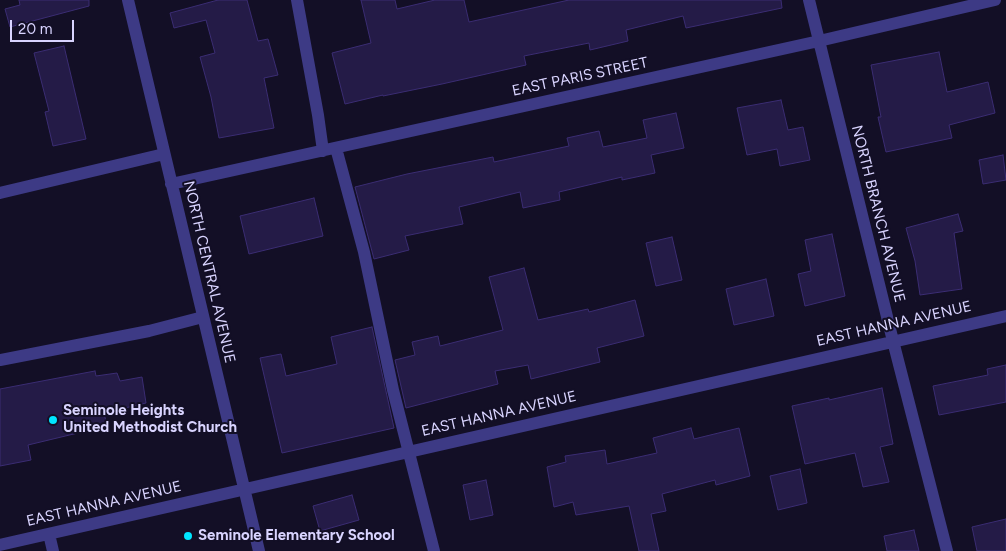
<!DOCTYPE html>
<style>
body{margin:0}
#map{position:relative;width:1006px;height:551px;overflow:hidden;background:#130f26;font-family:Figtree,sans-serif}
canvas{display:block}
.scale{position:absolute;left:10px;top:20px;width:64px;height:22px;box-sizing:border-box;border:2px solid #d9d4ff;border-top:0;padding-left:6px;font-size:15px;line-height:18px;white-space:nowrap;color:#d9d4ff;-webkit-text-stroke:4px #130f26;paint-order:stroke}
</style>
<div id="map">
<canvas width="1006" height="551"></canvas>
<div class="scale">20 m</div>
</div>
<script>
const ctx = document.querySelector('canvas').getContext('2d');
ctx.lineJoin = 'round';
function paint(path, color) { ctx.fillStyle = color; ctx.fill(path, 'evenodd'); }
const toPath = rows => new Path2D(rows.map(r => 'M' + r).join(''));
function stroke(path, color, width, dash) { ctx.strokeStyle = color; ctx.lineWidth = width; ctx.lineCap = dash ? 'butt' : 'round'; ctx.setLineDash(dash || []); ctx.stroke(path); }
function drawText(font, color, halo, rows, align = 'center') {
  ctx.font = font + ' Figtree,sans-serif'; ctx.lineWidth = 4; ctx.setLineDash([]); ctx.textBaseline = 'middle'; ctx.strokeStyle = halo; ctx.fillStyle = color; for (const [text, x, y, turn = 0] of rows) {
    ctx.save(); ctx.translate(x, y); ctx.rotate((+turn || 0) * Math.PI / 180); ctx.textAlign = isNaN(turn) ? turn : align; if (halo) ctx.strokeText(text, 0, 0); ctx.fillText(text, 0, 0); ctx.restore();
  }
}
const building = toPath([
 [19,0,89,0,89,6,10,27,5,9,20,5,19,0],
 [218,0,247,0,258,41,268,39,278,75,264,78,274,128,219,138,211,97,200,57,215,53,206,20,174,28,170,13,218,0],
 [361,0,395,0,397,9,435,0,464,0,469,22,569,0,781,0,782,8,686,28,683,16,626,30,628,41,590,50,589,43,524,56,526,65,442,84,383,96,383,95,345,104,332,53,371,43,361,0],
 [64,46,86,139,53,146,45,112,49,111,34,53,64,46],
 [939,52,947,92,988,82,995,113,949,125,952,138,886,152,878,117,881,117,871,65,939,52],
 [781,100,788,130,803,127,810,160,780,166,777,149,747,155,737,108,781,100],
 [676,113,684,148,651,155,655,173,622,180,622,177,559,192,560,200,523,208,520,192,459,207,463,224,405,236,409,250,374,259,355,187,407,174,493,157,494,162,569,146,567,138,599,131,603,147,647,138,643,120,676,113],
 [1003,155,1006,180,983,184,979,160,1003,155],
 [314,198,323,236,249,254,240,216,314,198],
 [958,214,963,231,954,233,962,289,920,295,915,261,906,228,958,214],
 [832,234,845,296,805,306,798,274,811,271,805,240,832,234],
 [672,237,682,280,656,286,646,243,672,237],
 [524,268,538,320,588,309,589,312,635,300,644,336,597,348,600,362,531,379,528,365,495,371,498,384,406,408,395,360,415,355,412,342,438,336,440,346,503,330,489,277,524,268],
 [766,279,774,316,734,325,726,289,766,279],
 [372,327,394,428,282,453,260,358,281,354,286,376,337,364,331,337,372,327],
 [1006,365,1006,402,939,415,933,386,988,375,987,369,1006,365],
 [95,371,96,376,117,373,120,381,142,377,146,403,104,413,107,426,28,445,31,460,0,466,0,389,95,371],
 [882,388,893,444,880,447,889,482,863,487,855,453,805,464,792,406,829,398,829,400,882,388],
 [691,428,694,439,739,428,750,476,716,485,715,480,662,494,666,511,651,514,659,551,639,551,629,506,576,515,573,502,554,507,547,467,566,462,565,456,605,450,607,464,657,453,653,438,691,428],
 [800,469,807,503,778,510,770,476,800,469],
 [486,480,493,515,470,520,463,485,486,480],
 [352,495,359,520,320,531,313,506,352,495],
 [1006,519,1006,551,977,551,972,527,1006,519],
 [914,530,919,551,887,551,884,536,914,530]
]);
paint(building, '#241b47');
stroke(building, '#3b2d73', 1);
stroke(toPath([
 [128,0,259,551],
 [297,0,318,115,323,151],
 [809,0,893,341,947,551],
 [336,148,364,252,393,390,434,551],
 [171,184,819,41,995,0],
 [0,193,164,154],
 [0,360,149,331,203,317],
 [49,534,53,551],
 [0,545,1006,316]
]), '#3d3a85', 12);
for (const [x, y, r, color] of [
 [53,420,5,"#00e5ff"],
 [188,536,5,"#00e5ff"]
]) { const dot = new Path2D(); dot.arc(x, y, r, 0, 2 * Math.PI); ctx.fillStyle = color; ctx.fill(dot); stroke(dot, '#130f26', 2); }
drawText('15px', '#d9d4ff', '#130f26', [
 ["EAST PARIS STREET",580,77,-12],
 ["NORTH BRANCH AVENUE",878,214,76],
 ["NORTH CENTRAL AVENUE",209,272,77],
 ["EAST HANNA AVENUE",894,324,-13],
 ["EAST HANNA AVENUE",499,414,-13],
 ["EAST HANNA AVENUE",104,504,-13]
]);
drawText('bold 15px', '#d9d4ff', '#130f26', [
 ["Seminole Heights",63,411],
 ["United Methodist Church",63,428],
 ["Seminole Elementary School",198,536]
], 'left');
</script>
